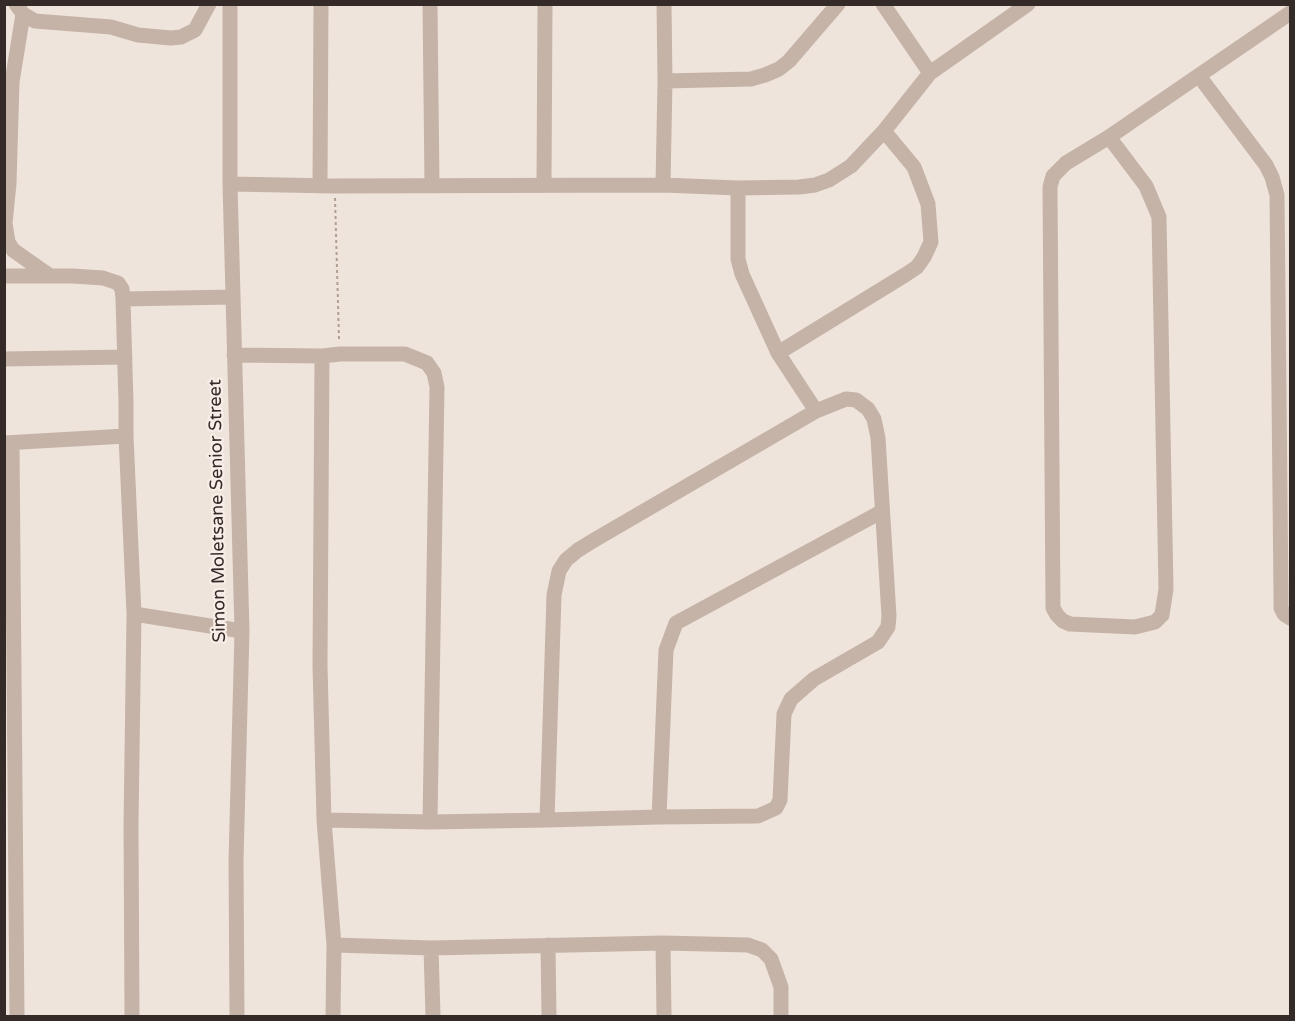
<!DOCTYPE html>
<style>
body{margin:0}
#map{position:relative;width:1295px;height:1021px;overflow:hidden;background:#efe4db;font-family:"Varela Round",sans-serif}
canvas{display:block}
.frame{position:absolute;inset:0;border:6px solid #342a28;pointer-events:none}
</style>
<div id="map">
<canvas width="1295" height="1021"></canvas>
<div class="frame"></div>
</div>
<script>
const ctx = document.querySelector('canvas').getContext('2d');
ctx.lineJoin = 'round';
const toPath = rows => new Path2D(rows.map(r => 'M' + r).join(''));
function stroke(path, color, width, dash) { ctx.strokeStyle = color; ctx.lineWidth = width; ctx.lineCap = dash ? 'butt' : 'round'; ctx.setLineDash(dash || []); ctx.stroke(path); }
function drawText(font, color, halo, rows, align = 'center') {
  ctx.font = font + ' "Varela Round",sans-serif'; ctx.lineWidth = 4.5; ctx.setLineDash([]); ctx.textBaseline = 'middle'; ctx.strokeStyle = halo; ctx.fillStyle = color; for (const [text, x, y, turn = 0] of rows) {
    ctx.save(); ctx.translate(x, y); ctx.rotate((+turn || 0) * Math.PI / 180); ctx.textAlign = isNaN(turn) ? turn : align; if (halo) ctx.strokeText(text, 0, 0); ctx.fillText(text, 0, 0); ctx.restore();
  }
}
stroke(toPath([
 [335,198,339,339]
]), '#b29d93', 2, [3, 3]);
stroke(toPath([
 [16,4,23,14,35,21,111,27,138,35,171,38,181,37,195,30,209,4],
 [230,4,230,184,242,631,236,861,237,1016],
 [430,4,432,186],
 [883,4,930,73],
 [23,14,12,82,9,184,5,223,8,242,13,250,50,276],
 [1199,76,1266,165,1272,177,1277,195,1281,595,1281,608,1284,614,1290,618],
 [665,81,751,79,765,75,779,69,789,61,838,4],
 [1109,137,1146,186,1159,217,1166,589,1162,615,1155,622,1135,627,1070,624,1063,621,1057,615,1053,608,1050,187,1053,176,1066,163,1109,137,1290,13],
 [230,184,335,186,663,185,738,188,799,187,815,185,829,180,851,166,884,131,930,73,1028,4],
 [544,185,545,4],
 [663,185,665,81,664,4],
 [320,186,321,4],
 [738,188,738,259,742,274,778,353,816,411],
 [4,276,73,276,103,278,118,283,122,289,123,299,126,403,126,436,4,443],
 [123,299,232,297],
 [778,353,905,275,917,267,924,257,931,242,928,204,914,167,884,131],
 [234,355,322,356,340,354,405,354,427,363,434,373,437,387,430,822],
 [322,356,320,665,324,820,334,945,333,1016],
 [4,359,125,357],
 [126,436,134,614,131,825,132,1016],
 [12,443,17,1016],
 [134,614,242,631],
 [659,817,666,650,676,623,881,512],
 [324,820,430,822,547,820,659,817,758,816,776,808,780,800,784,714,791,699,814,679,878,642,888,627,889,616,878,438,874,419,868,409,856,400,846,399,816,411,596,539,578,550,566,560,559,571,554,595,547,820],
 [663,943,664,1016],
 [334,945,431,948,663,943,748,945,762,950,771,959,781,987,781,1016],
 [548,945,549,1016],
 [431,948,433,1016]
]), '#c6b3a8', 15);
drawText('18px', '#342a28', '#f8eee7', [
 ["Simon Moletsane Senior Street",218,511,-91]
]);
</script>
